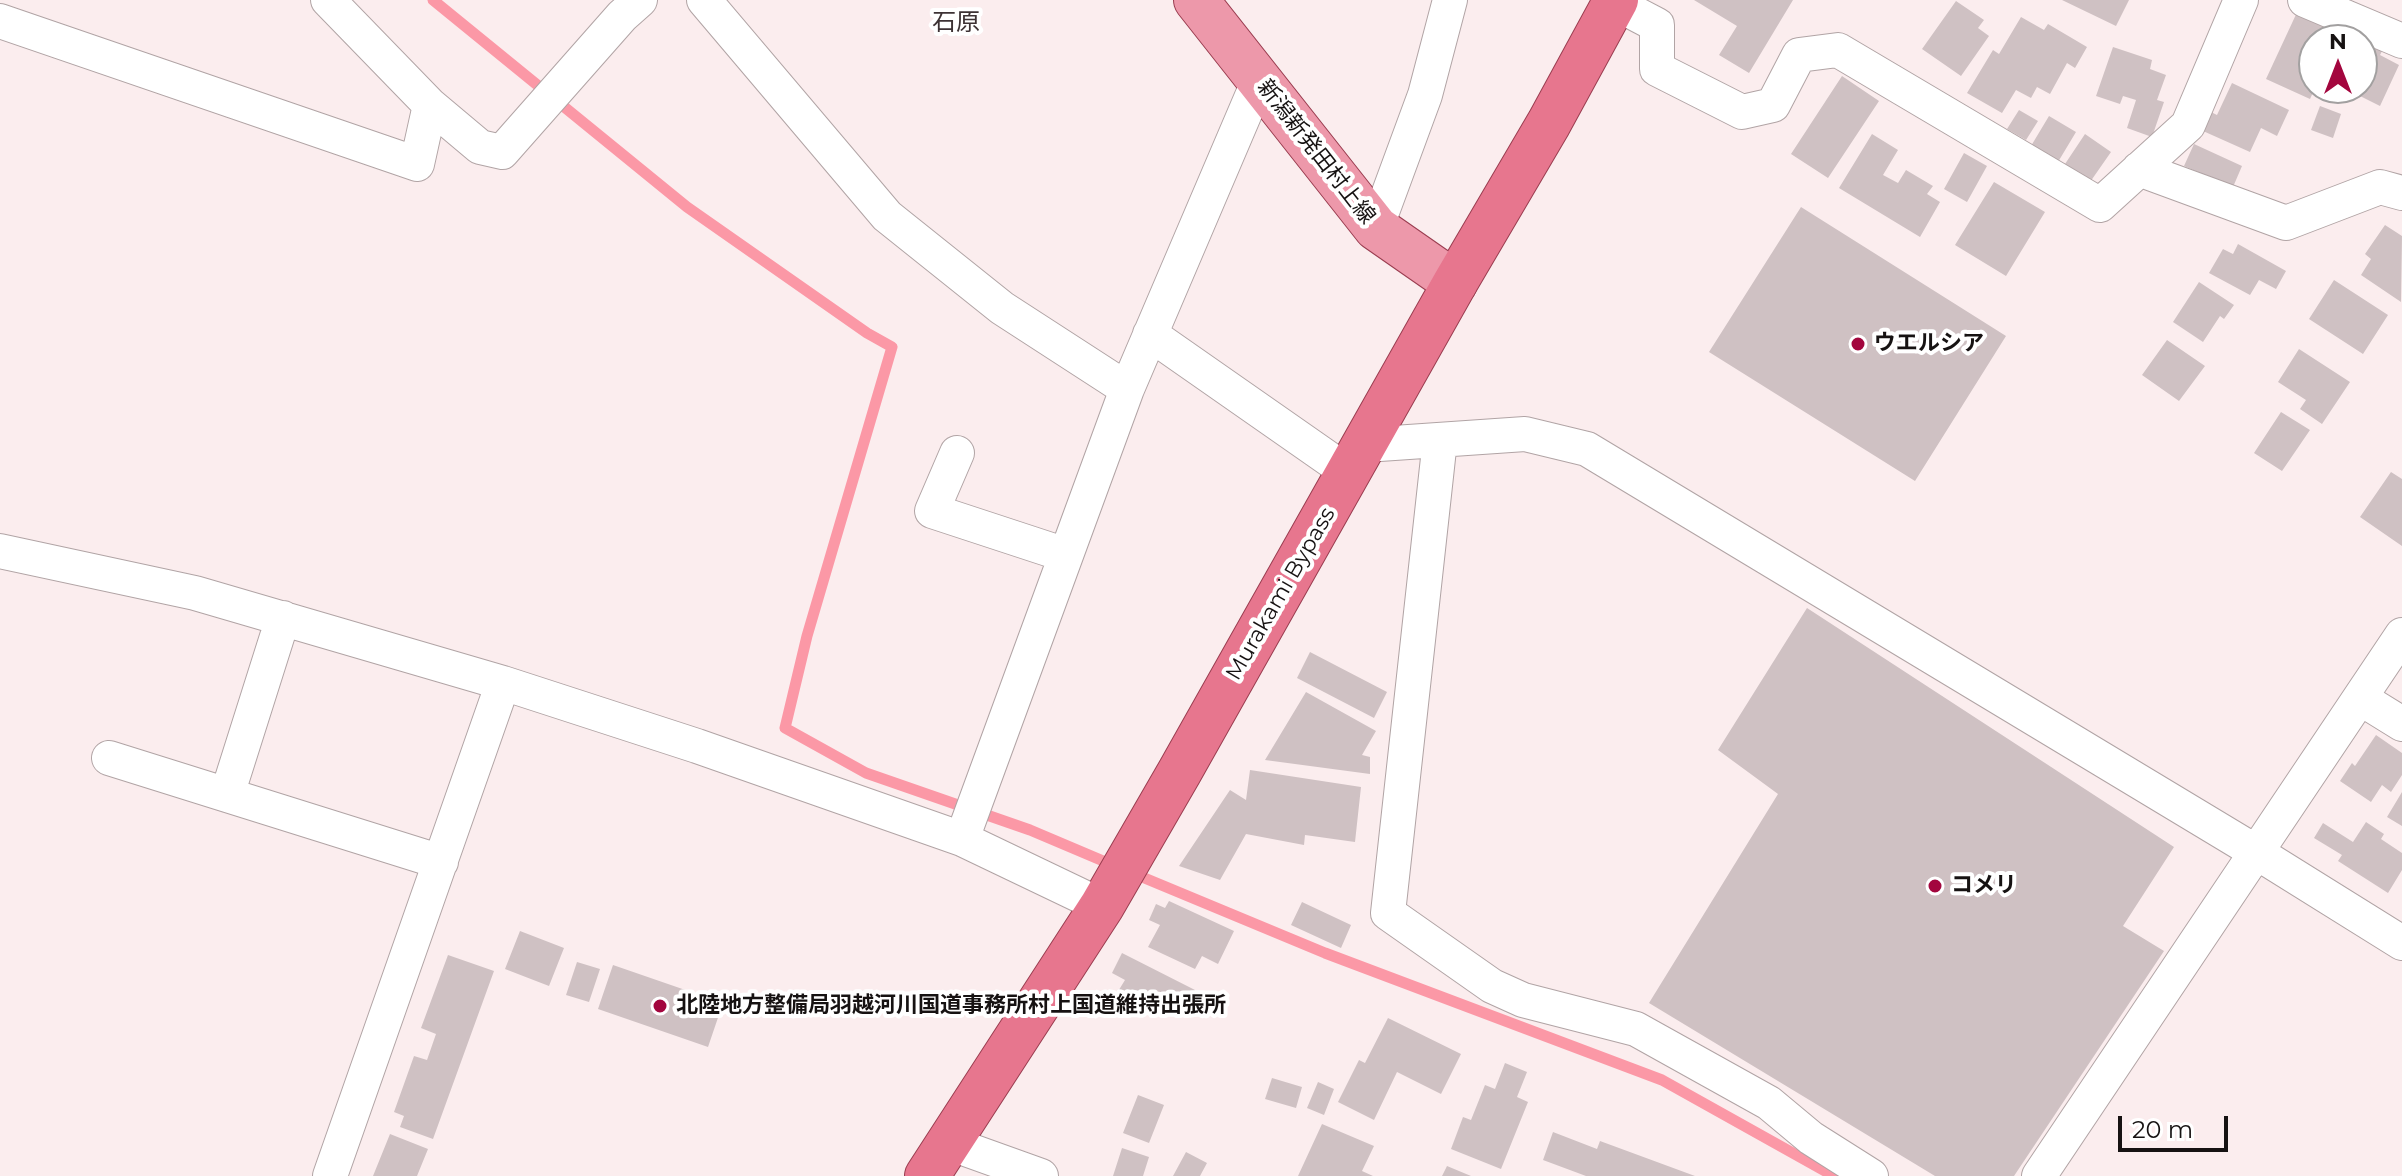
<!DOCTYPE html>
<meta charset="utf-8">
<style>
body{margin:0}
#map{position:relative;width:2402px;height:1176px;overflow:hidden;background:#fbedee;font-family:Montserrat,sans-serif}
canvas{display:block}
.north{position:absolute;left:2298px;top:24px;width:80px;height:80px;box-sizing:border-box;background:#fff;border:2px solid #a2a0a0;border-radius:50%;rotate:0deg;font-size:22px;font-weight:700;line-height:32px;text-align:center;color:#161212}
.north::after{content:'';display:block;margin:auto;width:28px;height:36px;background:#a3063e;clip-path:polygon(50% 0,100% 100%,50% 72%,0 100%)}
.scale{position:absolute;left:2118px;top:1116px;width:110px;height:36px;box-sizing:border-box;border:4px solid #161212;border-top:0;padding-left:10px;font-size:24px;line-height:28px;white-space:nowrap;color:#161212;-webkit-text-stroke:6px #fff;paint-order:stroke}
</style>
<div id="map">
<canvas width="2402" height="1176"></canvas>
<div class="north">N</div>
<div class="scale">20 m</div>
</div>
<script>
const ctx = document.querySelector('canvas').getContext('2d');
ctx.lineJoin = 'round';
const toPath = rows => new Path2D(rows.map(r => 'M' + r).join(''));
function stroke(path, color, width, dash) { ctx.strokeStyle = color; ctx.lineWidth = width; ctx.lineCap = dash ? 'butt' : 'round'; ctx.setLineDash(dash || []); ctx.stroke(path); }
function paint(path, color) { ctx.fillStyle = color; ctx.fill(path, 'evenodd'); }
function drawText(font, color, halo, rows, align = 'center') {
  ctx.font = font + ' Montserrat,"Noto Sans JP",sans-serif'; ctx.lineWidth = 8; ctx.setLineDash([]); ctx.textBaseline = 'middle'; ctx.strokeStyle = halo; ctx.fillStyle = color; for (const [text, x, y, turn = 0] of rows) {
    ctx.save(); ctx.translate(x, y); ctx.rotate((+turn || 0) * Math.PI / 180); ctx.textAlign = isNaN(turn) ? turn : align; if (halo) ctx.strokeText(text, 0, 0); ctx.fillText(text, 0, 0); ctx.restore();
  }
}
stroke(toPath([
 [433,0,687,207,867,333,892,347,807,636,785,728,866,773,1030,830,1115,866],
 [1130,872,1325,953,1662,1080,1834,1176]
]), '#fb98a6', 11);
paint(toPath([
 [1694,0,1793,0,1749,73,1719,55,1737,26],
 [2062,0,2129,0,2116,26],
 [1956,1,1984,20,1978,28,1989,36,1961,76,1922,49],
 [2299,8,2343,29,2338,40,2314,40,2315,88,2310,99,2266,79],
 [2021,17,2044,30,2048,24,2087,47,2075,68,2067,63,2050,94,2037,87,2031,98,2016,90,2002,113,1967,93,1993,50,1999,54],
 [2353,34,2383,49,2380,55,2399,65,2380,106,2354,93,2349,102,2325,91,2327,88,2362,88,2362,40,2350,40],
 [2113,47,2152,60,2150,69,2166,75,2157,100,2164,102,2152,137,2127,128,2136,100,2123,96,2120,104,2096,96],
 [1842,76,1879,101,1828,178,1791,154],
 [2232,83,2289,110,2277,136,2261,128,2250,152,2203,131,2211,112,2217,115],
 [2320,106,2341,114,2333,138,2311,130],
 [2019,110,2038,121,2026,140,2007,129],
 [2049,116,2076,132,2058,162,2031,146],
 [1872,134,1898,150,1883,175,1898,183,1906,170,1933,186,1927,194,1940,202,1920,237,1839,188],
 [2085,134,2111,152,2088,185,2063,167],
 [2194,144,2242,166,2233,187,2184,166],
 [1964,153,1987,166,1967,202,1944,189],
 [1994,182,2045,212,2006,276,1955,245],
 [1801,207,2006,336,1915,481,1709,352],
 [2385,225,2402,236,2401,302,2361,275,2371,259,2365,254],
 [2238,244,2286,271,2276,289,2259,280,2250,295,2209,273,2223,249,2233,254],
 [2334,280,2388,315,2363,354,2309,319],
 [2199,282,2234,305,2224,319,2220,316,2203,342,2173,322],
 [2167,340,2205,366,2179,401,2142,375],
 [2299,349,2350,382,2322,424,2300,409,2306,400,2278,382],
 [2281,412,2310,430,2282,471,2254,453],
 [2391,472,2402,479,2402,546,2360,517],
 [1807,608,2174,847,2123,926,2164,951,2014,1176,1935,1176,1649,1003,1778,794,1718,750],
 [1310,652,1387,692,1374,718,1297,678],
 [1306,692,1376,731,1362,755,1370,757,1370,774,1265,760],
 [2376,735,2402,753,2402,775,2391,792,2382,785,2371,802,2340,781,2352,763,2355,766],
 [1250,770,1361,787,1355,842,1305,835,1304,845,1246,834,1220,880,1179,866,1230,790,1246,800],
 [2402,792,2402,826,2387,817],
 [2366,822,2384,834,2381,839,2402,853,2402,870,2388,893,2338,861,2342,855,2314,838,2323,823,2353,842],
 [1169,901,1234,931,1218,964,1202,956,1195,969,1148,947,1160,925,1149,920,1156,904,1165,908],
 [1302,902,1351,925,1341,948,1291,925],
 [520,931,564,948,549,986,505,969],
 [1122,953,1195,990,1184,1012,1170,1005,1163,1017,1117,993,1125,980,1112,973],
 [448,955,494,971,433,1139,400,1127,404,1116,394,1112,414,1056,427,1060,436,1034,421,1028],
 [577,962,600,969,589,1002,566,995],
 [613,965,723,1003,708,1047,598,1009],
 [1388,1018,1461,1054,1441,1094,1397,1072,1374,1120,1338,1102,1359,1060,1365,1063],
 [1505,1063,1527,1072,1517,1097,1528,1102,1501,1169,1451,1149,1463,1117,1471,1120,1485,1085,1495,1089],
 [1272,1078,1302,1087,1296,1108,1265,1099],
 [1318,1082,1334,1089,1324,1115,1307,1108],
 [1138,1095,1164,1105,1149,1143,1123,1133],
 [1322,1124,1374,1146,1362,1171,1373,1176,1298,1176],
 [1553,1132,1597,1149,1600,1141,1695,1176,1586,1176,1543,1160],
 [390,1134,428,1149,417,1176,373,1176],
 [1122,1148,1149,1157,1143,1176,1113,1176],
 [1186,1152,1207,1163,1200,1176,1173,1176],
 [1447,1166,1471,1176,1442,1176]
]), '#cfc1c3');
const minor = toPath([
 [328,0,430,105,480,147,502,152,622,16,640,0],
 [704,0,887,216,1002,308,1127,389],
 [2305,0,2402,41],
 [1615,3,1657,25,1657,69,1742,112,1773,105,1799,55,1838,50,2100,205,2188,125,2241,0],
 [0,21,417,164,430,105],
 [2139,169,2286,223,2380,187,2402,193],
 [1376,228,1425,95,1450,0],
 [1150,334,1349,473],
 [1440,440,1388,913,1492,986,1523,1000,1636,1029,1769,1103,1811,1138,1871,1176],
 [1365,445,1525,434,1587,449,2256,852,2402,943],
 [957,453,932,511,1066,555],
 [0,551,195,593,503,683,697,746,962,839,1102,906],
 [2360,698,2402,724],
 [109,758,441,862],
 [227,795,283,618],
 [962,839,1127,389,1259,80],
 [949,1143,1041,1176],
 [330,1176,503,683],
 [2039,1176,2402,635]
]);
const primary = toPath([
 [1196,0,1376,228,1455,283]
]);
const trunk = toPath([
 [927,1176,1102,906,1180,771,1455,283,1549,123,1616,0]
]);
stroke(minor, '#b1a4a5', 36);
stroke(primary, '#9a3d50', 46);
stroke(trunk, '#9a3d50', 46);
stroke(minor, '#fff', 34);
stroke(primary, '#ed98aa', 44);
stroke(trunk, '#e7768e', 44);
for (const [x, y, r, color] of [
 [1858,344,8,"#a3063e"],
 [1935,886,8,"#a3063e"],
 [660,1006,8,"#a3063e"]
]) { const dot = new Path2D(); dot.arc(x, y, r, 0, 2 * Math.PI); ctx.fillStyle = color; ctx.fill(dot); stroke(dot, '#fff', 3); }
drawText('22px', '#161212', '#fff', [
 ["新潟新発田村上線",1316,152,52],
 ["Murakami Bypass",1281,594,-60]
]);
drawText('bold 22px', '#161212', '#fff', [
 ["ウエルシア",1874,344],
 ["コメリ",1951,886],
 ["北陸地方整備局羽越河川国道事務所村上国道維持出張所",676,1006]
], 'left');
drawText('24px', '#3d3234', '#fff', [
 ["石原",956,23]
]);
</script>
